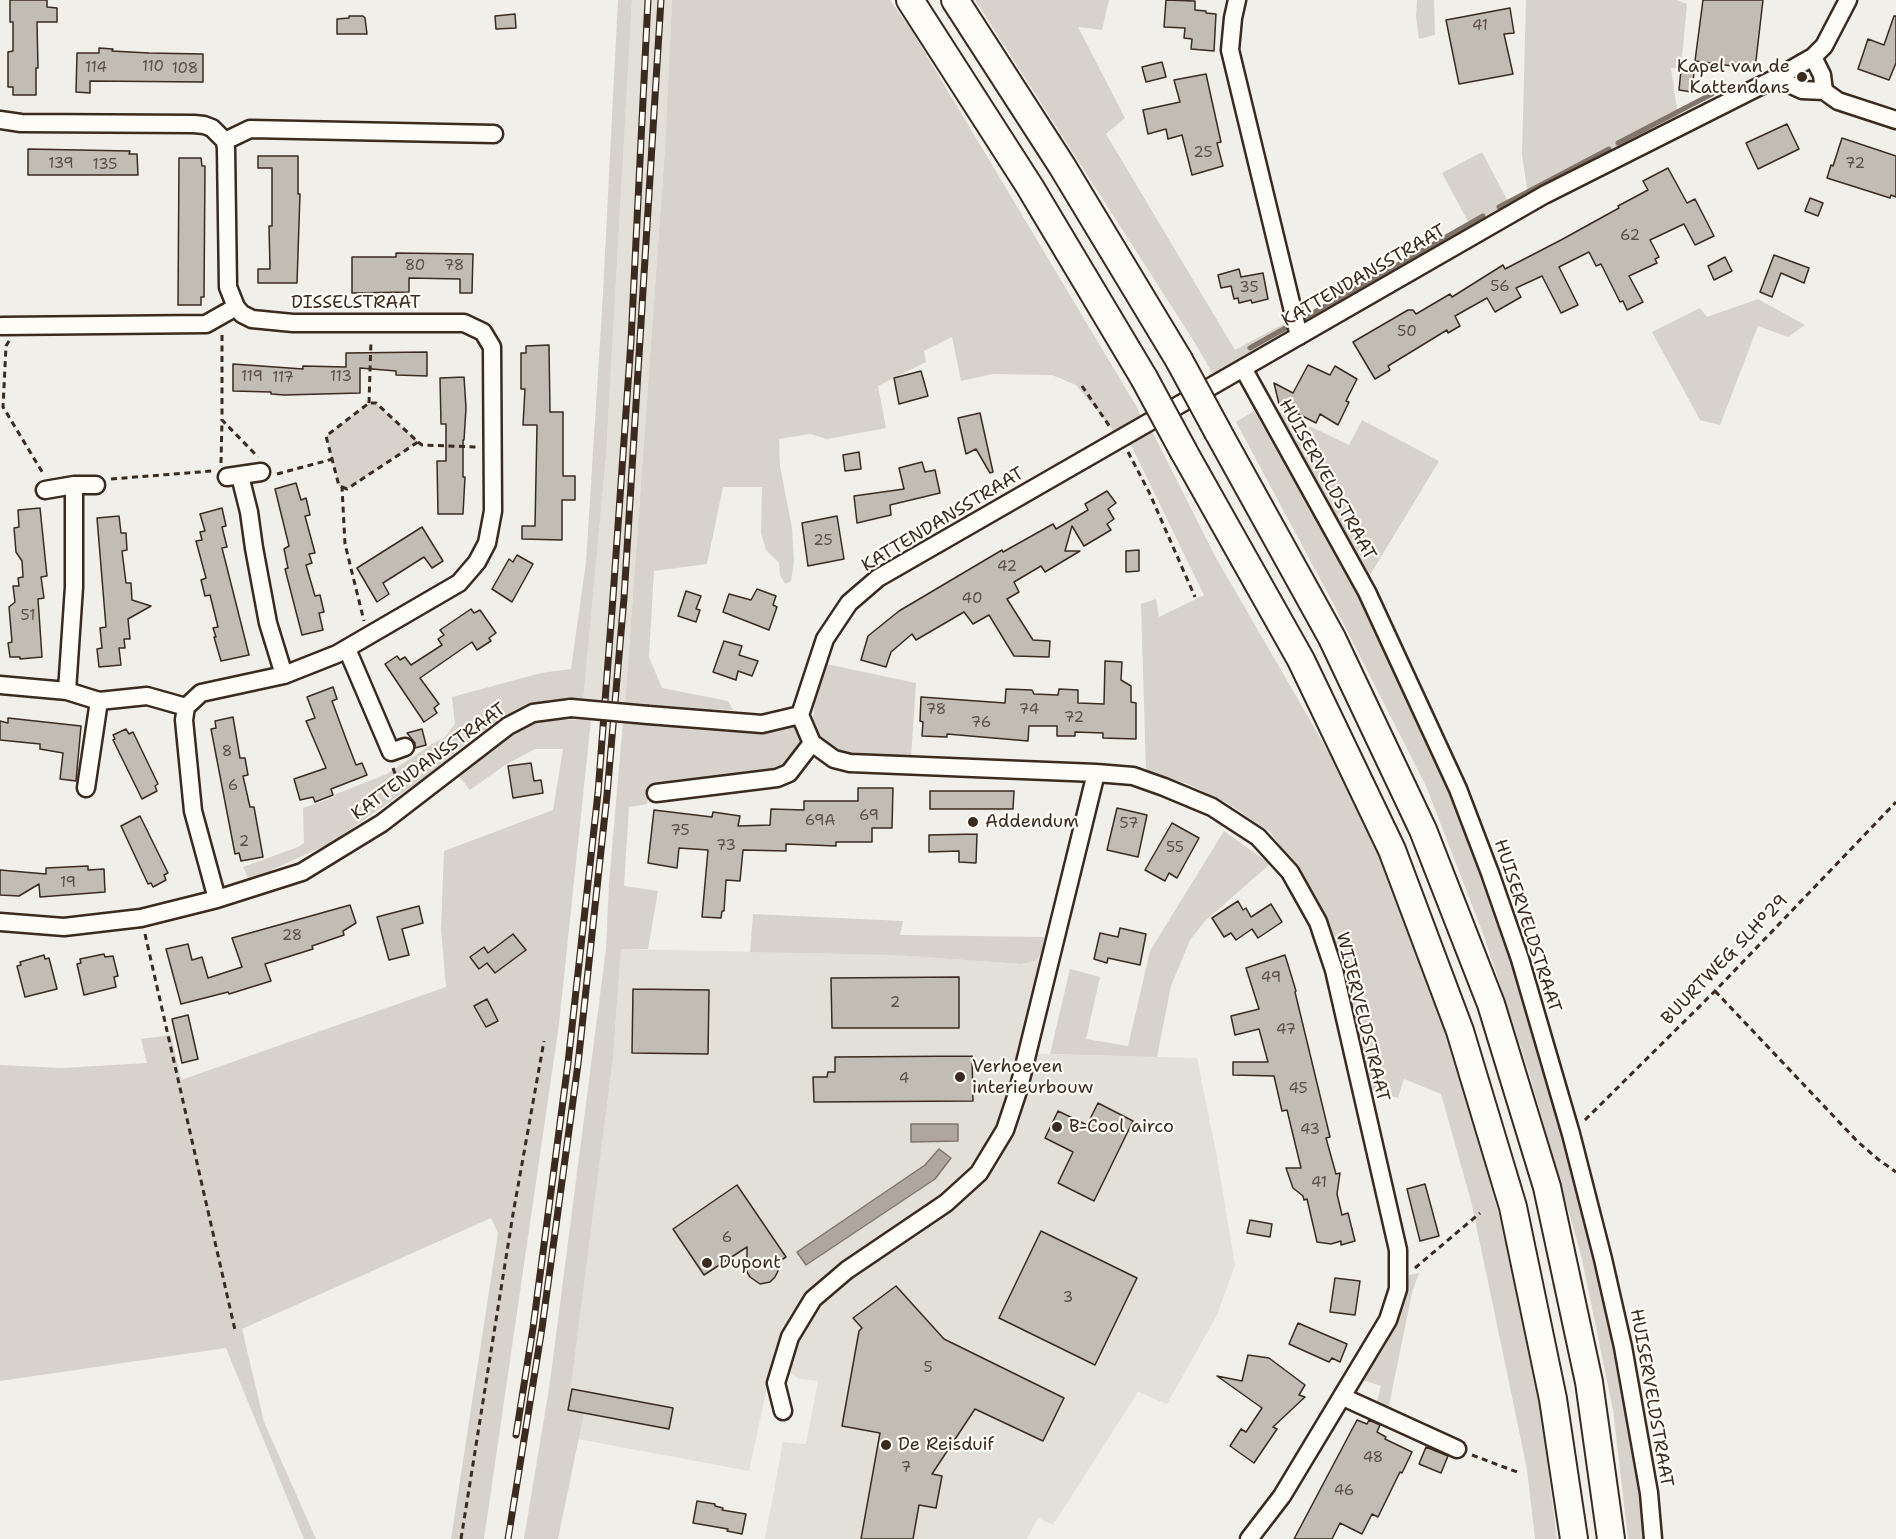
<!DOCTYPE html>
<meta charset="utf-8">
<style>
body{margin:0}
canvas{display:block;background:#f1efea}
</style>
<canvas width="1896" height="1539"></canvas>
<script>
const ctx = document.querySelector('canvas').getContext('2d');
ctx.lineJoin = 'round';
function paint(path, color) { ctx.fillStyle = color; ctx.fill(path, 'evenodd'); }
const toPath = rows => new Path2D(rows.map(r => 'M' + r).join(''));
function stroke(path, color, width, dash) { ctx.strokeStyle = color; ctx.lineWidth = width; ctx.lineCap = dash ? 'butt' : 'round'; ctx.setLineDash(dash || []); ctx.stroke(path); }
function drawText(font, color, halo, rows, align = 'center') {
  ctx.font = font + ' "Shantell Sans",sans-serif'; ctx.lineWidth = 4.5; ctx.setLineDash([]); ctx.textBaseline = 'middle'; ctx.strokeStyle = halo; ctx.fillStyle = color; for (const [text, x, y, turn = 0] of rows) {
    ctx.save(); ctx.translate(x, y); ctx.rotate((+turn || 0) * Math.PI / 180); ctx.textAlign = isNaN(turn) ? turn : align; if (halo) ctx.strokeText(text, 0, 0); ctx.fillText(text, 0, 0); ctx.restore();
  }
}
paint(toPath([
 [632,0,672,0,665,149,625,705,583,702,606,456],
 [621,949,896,955,1021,964,1035,961,1043,951,1010,1087,1001,1117,990,1142,965,1174,937,1200,836,1268,809,1293,795,1311,774,1355,749,1471,578,1439,584,1413,568,1410,613,1058],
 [1037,1054,1197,1058,1216,1152,1235,1265,1217,1315,1167,1404,1138,1392,1053,1525,1038,1518,1027,1539,765,1539,783,1442,806,1444,818,1381,799,1379,789,1372,803,1333,820,1307,846,1281,948,1214,979,1186,999,1163,1029,1092]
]), '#e3e0da');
paint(toPath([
 [618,0,632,0,606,456,583,702,562,699,526,706,474,737,424,778,329,844,265,873,248,878,243,867,298,847,304,843,303,808,334,797,336,794,387,774,435,742,445,737,455,724,452,697,541,673,571,669,586,562,602,311],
 [672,0,890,0,912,31,1138,409,1141,418,1123,429,1113,430,1076,385,1052,375,993,374,961,381,952,337,924,351,926,362,878,386,886,428,827,439,810,434,779,439,780,466,792,528,794,561,791,581,785,584,780,575,779,563,766,550,761,533,762,487,723,487,707,564,654,571,649,657,662,688,728,701,733,710,625,705,665,149],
 [975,0,1109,0,1102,30,1078,27,1125,118,1106,134,1235,350,1289,321,1291,332,1215,378,1195,343],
 [1417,0,1434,0,1435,35,1419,39,1416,17],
 [1526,0,1677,0,1687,4,1681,68,1671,68,1678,117,1528,195,1522,155],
 [1482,152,1510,205,1471,227,1442,173],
 [1758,299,1805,325,1788,337,1758,326,1720,425,1700,420,1652,332,1700,308,1707,317],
 [369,403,376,403,418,442,347,489,339,486,326,436],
 [1254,411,1359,592,1454,789,1516,964,1598,1263,1643,1497,1646,1539,1628,1539,1613,1410,1581,1255,1530,1076,1484,936,1426,786,1332,601,1236,422],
 [1278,411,1349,445,1362,420,1439,461,1367,580,1271,421],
 [1152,431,1215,556,1351,791,1407,921,1459,1073,1504,1233,1541,1413,1557,1539,1535,1539,1527,1469,1486,1272,1471,1201,1441,1094,1404,1079,1398,1098,1369,1089,1341,962,1322,910,1292,862,1270,832,1227,803,1188,784,1146,771,1141,604,1156,599,1159,617,1204,595,1130,443],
 [826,664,916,683,911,758,852,756,835,751,821,738,813,718,815,700],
 [549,719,591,720,559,1024,484,1539,451,1539,498,1233,491,1218,242,1329,264,1422,316,1539,304,1539,226,1348,0,1381,0,1065,62,1068,147,1063,141,1039,171,1035,181,1080,446,987,441,929,444,851,553,810,563,749,535,749,505,765,470,790,458,775,526,726],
 [623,722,754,733,779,729,793,724,797,727,804,742,782,770,651,786,647,804,629,807,624,886,658,891,648,949,621,949,613,1058,568,1410,584,1413,558,1539,524,1539,549,1389,606,949,609,883],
 [1224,831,1270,864,1205,921,1190,940,1171,986,1157,1057,1050,1054,1070,969,1100,977,1086,1039,1128,1046,1150,951],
 [753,914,903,921,900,935,1046,937,1043,951,1035,961,1021,964,895,955,750,952],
 [1419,1273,1412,1293,1388,1410,1376,1405,1381,1386,1363,1380,1384,1348,1402,1307,1409,1275]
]), '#d7d2cc');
const water = toPath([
 [911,1124,958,1124,958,1141,911,1142,911,1124],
 [939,1149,951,1158,935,1179,806,1265,797,1252,925,1165,939,1149]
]);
paint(water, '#aea69f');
stroke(water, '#80746b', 1.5);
stroke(toPath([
 [1618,143,1712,94],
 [1499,207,1609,149],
 [1306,317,1483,216],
 [1250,348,1289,326,1290,322]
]), '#80746b', 5);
const building = toPath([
 [10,0,47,0,47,7,57,8,57,22,37,22,38,68,36,68,36,95,13,95,13,87,8,87,8,52,13,51,13,22,10,22,10,0],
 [1166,0,1195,1,1195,10,1206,11,1206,13,1216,14,1214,51,1191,49,1192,39,1184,38,1185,28,1164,27,1166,0],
 [1703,0,1763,0,1755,69,1695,61,1703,0],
 [1510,8,1514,33,1504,34,1513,74,1459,84,1446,20,1510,8],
 [515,14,516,28,496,29,495,16,515,14],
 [349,16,363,16,365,18,367,34,337,34,337,19,349,18,349,16],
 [1894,16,1896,16,1896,63,1889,80,1858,69,1868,39,1884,45,1894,16],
 [99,48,113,49,112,51,149,53,203,54,203,82,90,81,90,93,76,92,77,53,99,53,99,48],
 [1162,62,1166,77,1146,82,1142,67,1162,62],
 [1681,70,1694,72,1692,92,1679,90,1681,70],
 [1206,74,1221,142,1217,143,1223,166,1192,175,1182,135,1168,139,1166,129,1148,134,1143,110,1180,102,1174,80,1206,74],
 [1787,124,1799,149,1758,169,1746,143,1787,124],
 [1842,138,1896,156,1896,197,1891,195,1890,198,1827,178,1831,165,1833,166,1842,138],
 [28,149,130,151,129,154,137,154,138,175,28,175,28,149],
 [258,156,298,156,298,194,300,194,297,283,258,283,258,269,270,269,269,226,272,226,272,168,258,168,258,156],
 [179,158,201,158,202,166,205,166,204,297,201,297,201,305,178,305,179,158],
 [1668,168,1687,203,1695,199,1714,236,1695,245,1684,224,1650,240,1659,257,1655,259,1657,263,1629,276,1643,302,1627,310,1623,301,1620,302,1601,264,1596,266,1589,252,1559,267,1578,305,1561,313,1542,276,1516,288,1521,297,1495,312,1487,298,1455,316,1460,326,1448,333,1447,330,1388,366,1390,370,1375,379,1353,342,1408,310,1413,310,1416,314,1450,294,1452,297,1503,265,1505,269,1561,240,1619,208,1618,206,1648,190,1643,181,1668,168],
 [1810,198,1823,203,1818,216,1805,211,1810,198],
 [396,253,473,254,472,293,460,293,460,279,409,278,409,292,352,293,352,257,396,257,396,253],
 [1774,255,1809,268,1804,283,1781,273,1772,297,1760,292,1774,255],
 [1725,257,1732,271,1714,280,1708,266,1725,257],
 [1239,269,1241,277,1263,273,1268,299,1252,303,1251,300,1239,303,1238,298,1234,299,1231,286,1221,288,1218,275,1239,269],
 [549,345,550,412,563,412,563,476,575,476,575,500,562,500,562,540,522,539,522,526,535,526,537,425,523,425,525,389,521,389,521,353,526,353,526,346,549,345],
 [427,352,427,376,396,375,396,371,360,368,360,393,284,395,271,394,271,392,233,391,233,364,303,369,303,366,346,367,346,353,427,352],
 [1308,365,1330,375,1335,366,1357,379,1346,401,1349,402,1338,425,1320,414,1316,423,1279,404,1274,383,1293,393,1308,365],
 [921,371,928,396,899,404,894,378,921,371],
 [464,377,466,408,464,440,463,440,463,477,465,477,463,514,438,514,437,461,446,461,446,424,441,424,440,378,464,377],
 [980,413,993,472,990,473,976,449,966,454,958,418,980,413],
 [859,452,861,469,845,471,843,455,859,452],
 [922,462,925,472,935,470,940,493,890,505,891,515,857,523,854,496,904,489,899,468,922,462],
 [296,483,301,500,306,498,310,515,305,516,315,553,309,554,312,563,306,565,315,596,320,595,324,612,319,613,323,630,302,635,285,569,288,568,284,549,289,546,275,489,296,483],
 [1107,491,1116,503,1108,509,1114,519,1107,524,1111,530,1084,546,1072,526,1065,551,1080,551,1045,572,1041,566,1014,582,1019,592,1007,599,1033,640,1050,641,1049,657,1014,656,989,615,973,624,964,612,916,640,912,634,891,652,886,667,861,660,868,636,899,611,1002,550,1003,552,1053,524,1056,529,1088,510,1085,504,1107,491],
 [40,508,47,576,41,577,44,598,38,599,42,657,20,659,20,657,10,657,8,643,12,642,9,607,15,602,13,586,19,586,18,578,23,577,22,561,16,552,14,528,19,527,18,510,40,508],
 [222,508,226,526,222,527,227,547,222,548,249,655,221,661,214,637,216,637,213,628,218,627,210,595,205,596,201,580,206,578,196,541,202,540,200,532,205,531,200,514,222,508],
 [119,516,121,533,126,533,127,550,122,551,126,583,131,583,132,600,151,606,128,619,130,639,124,639,125,648,119,648,121,665,99,667,97,649,102,648,100,628,106,627,97,518,119,516],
 [837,516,844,559,808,566,802,523,837,516],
 [422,527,443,561,432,568,424,557,383,583,389,594,377,602,357,568,422,527],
 [1139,550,1139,571,1126,572,1126,551,1139,550],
 [517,555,533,564,512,602,492,589,509,559,513,562,517,555],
 [757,589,776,596,773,605,777,607,769,630,723,612,729,594,751,600,757,589],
 [686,591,701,596,696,609,700,610,696,622,678,616,686,591],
 [471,609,474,613,480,610,496,633,489,638,491,641,477,650,472,642,420,678,439,704,434,708,437,713,424,722,385,664,397,656,400,660,405,657,411,665,442,645,438,639,444,635,440,630,471,609],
 [724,641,742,646,739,655,758,661,752,676,738,671,736,680,713,672,724,641],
 [1105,661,1122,662,1121,680,1131,686,1131,702,1136,703,1136,739,1103,738,1103,733,1075,732,1075,736,1057,736,1057,726,1029,726,1028,741,947,734,947,737,922,736,923,722,920,721,921,697,1005,703,1006,689,1032,690,1034,694,1058,695,1059,689,1078,690,1078,703,1104,704,1105,661],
 [333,687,337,699,332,701,346,739,356,765,362,763,367,775,331,789,333,795,315,802,313,797,300,800,294,779,326,768,306,721,315,718,307,697,333,687],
 [233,717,240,758,245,758,248,775,243,776,250,807,254,807,263,857,241,861,239,853,235,854,211,729,216,728,215,721,233,717],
 [8,718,81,726,76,781,60,779,63,753,40,749,40,744,0,740,0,721,8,723,8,718],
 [126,729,129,734,133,732,158,784,155,786,157,791,142,799,113,740,115,739,113,735,126,729],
 [422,729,426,745,415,748,415,743,407,733,422,729],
 [531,763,534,781,541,780,543,793,513,798,508,766,531,763],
 [858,788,893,788,892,828,872,828,872,842,836,842,836,846,786,844,786,851,743,850,740,881,726,880,724,911,722,911,721,918,702,917,708,850,679,848,677,868,648,863,654,810,712,817,713,812,740,816,738,826,770,825,771,809,804,810,804,801,858,801,858,788],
 [930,791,1014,791,1013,809,930,809,930,791],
 [1117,808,1147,815,1138,857,1107,850,1117,808],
 [140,816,168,873,164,875,166,880,153,887,151,883,148,884,121,826,140,816],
 [1172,823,1199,838,1177,878,1169,873,1165,881,1145,870,1172,823],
 [977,834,976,863,959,862,959,851,929,852,929,835,977,834],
 [88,866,88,870,104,869,105,892,40,897,39,884,19,896,0,895,0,870,46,874,46,868,88,866],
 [1238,901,1243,910,1246,908,1251,917,1271,904,1282,922,1258,938,1252,929,1236,940,1231,933,1224,937,1212,918,1238,901],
 [350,905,356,923,343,931,344,935,312,946,313,949,265,964,271,981,229,994,228,992,181,1004,166,949,188,944,192,960,202,957,208,978,242,967,232,938,350,905],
 [419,906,423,923,402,929,409,955,389,960,377,917,419,906],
 [1120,928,1146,934,1140,965,1108,958,1107,963,1094,959,1100,933,1118,937,1120,928],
 [513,934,526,950,495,973,487,963,479,969,470,957,484,947,488,953,513,934],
 [104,954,105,957,113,956,118,976,114,977,116,987,84,995,77,964,81,963,80,959,104,954],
 [44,955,45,959,49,958,57,989,25,997,17,966,21,965,20,962,44,955],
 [1285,955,1296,991,1295,992,1330,1137,1326,1138,1336,1174,1340,1173,1337,1194,1342,1215,1348,1213,1355,1241,1341,1245,1341,1241,1331,1244,1317,1242,1307,1199,1304,1200,1303,1196,1293,1188,1286,1168,1301,1168,1287,1110,1282,1111,1274,1076,1233,1075,1233,1062,1268,1062,1259,1029,1235,1035,1231,1016,1259,1009,1246,968,1285,955],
 [959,977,959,1028,832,1028,831,978,959,977],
 [633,989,709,990,708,1054,632,1053,633,989],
 [487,999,498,1021,486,1027,474,1006,487,999],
 [188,1015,198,1059,182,1063,172,1019,188,1015],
 [972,1056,973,1101,814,1102,813,1077,827,1077,828,1072,835,1072,835,1057,972,1056],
 [1098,1103,1133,1121,1094,1201,1058,1183,1073,1152,1045,1138,1058,1111,1087,1125,1098,1103],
 [1425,1184,1439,1236,1420,1241,1407,1189,1425,1184],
 [737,1185,786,1257,778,1262,778,1271,775,1277,770,1282,760,1284,750,1277,747,1272,747,1247,704,1275,673,1229,737,1185],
 [1250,1220,1272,1224,1270,1237,1247,1233,1250,1220],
 [1041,1231,1137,1278,1095,1365,999,1318,1041,1231],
 [1335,1278,1360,1281,1355,1315,1330,1312,1335,1278],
 [896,1286,944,1339,1064,1398,1043,1441,975,1409,932,1474,942,1476,936,1508,919,1505,913,1539,861,1539,880,1433,842,1426,859,1331,862,1328,853,1318,896,1286],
 [1298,1323,1347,1344,1340,1362,1332,1358,1329,1362,1289,1344,1298,1323],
 [1248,1355,1269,1358,1305,1385,1299,1395,1305,1397,1273,1427,1277,1429,1254,1463,1230,1446,1241,1429,1246,1432,1262,1408,1217,1376,1242,1381,1248,1355],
 [572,1389,673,1408,669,1429,568,1410,572,1389],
 [1357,1420,1367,1424,1369,1420,1380,1425,1377,1432,1386,1437,1385,1439,1412,1452,1402,1473,1400,1472,1378,1517,1372,1514,1362,1534,1340,1523,1332,1539,1294,1539,1357,1420],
 [1426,1447,1448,1456,1441,1473,1419,1464,1426,1447],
 [697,1501,715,1504,715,1506,723,1508,722,1510,746,1514,742,1534,727,1531,728,1529,693,1523,697,1501]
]);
paint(building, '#c1bcb4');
stroke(building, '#3b2a1e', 1.5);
const minor = toPath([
 [1237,0,1233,18,1230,50,1299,336],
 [1813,57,1822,75,1824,91],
 [1776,78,1813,57,1824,46,1848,0],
 [0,120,21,123,194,124,204,125,212,128,225,141,226,149,228,287,236,307,242,314,252,319,293,323,464,323,483,332,492,347,493,511,487,543,477,562,459,583,337,654,284,675,201,693,186,707,184,720,193,811,217,899],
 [225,141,250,129,494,134],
 [2,326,206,324,236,307],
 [1243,368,1367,592,1458,789,1490,873,1520,959,1571,1134,1603,1259,1623,1347,1649,1493,1653,1539],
 [240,476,249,512,254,548,268,623,284,675],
 [227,477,261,472],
 [45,490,74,485,96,485],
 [347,649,391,752,405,747],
 [0,685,67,691,99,701,147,696,186,707],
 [67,691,74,587,74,485],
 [648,715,762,724,800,715,825,639,849,603,878,578,1544,195,1776,78,1802,90,1824,91,1838,101,1896,120],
 [800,715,812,743,834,759,850,763,1096,773,1133,776,1164,787,1212,807,1258,837,1290,872,1318,922,1334,970,1398,1250,1398,1289,1388,1320,1282,1496,1249,1539],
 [86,788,99,701],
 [656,793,777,778,789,773,812,743],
 [0,922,64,927,141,918,217,899,302,872,382,823,508,726,533,713,571,708],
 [1343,1397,1457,1449],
 [783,1411,776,1383,790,1337,813,1299,847,1270,946,1203,979,1173,1005,1130,1018,1091,1096,773]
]);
const highway = toPath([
 [910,0,1030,187,1144,378],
 [955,0,1062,166,1179,360],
 [1218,432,1332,638,1423,830,1491,1004,1547,1187,1589,1382,1611,1539],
 [1184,452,1301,660,1392,850,1460,1031,1513,1207,1553,1399,1574,1539]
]);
stroke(minor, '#3b2a1e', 21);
stroke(highway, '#3b2a1e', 30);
stroke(toPath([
 [222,335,222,420,258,457],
 [9,341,6,346,3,407,44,475],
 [1082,386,1110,427],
 [369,403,371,340],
 [418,442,422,445,478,447],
 [1128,452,1149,492,1195,597],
 [221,463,222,420],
 [277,474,333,459],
 [111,479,212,471],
 [342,487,347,489,418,442,376,403,369,403,326,436,339,486,342,487,345,544,364,621],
 [393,768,401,790],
 [145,934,235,1330],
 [1715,991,1858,1142,1879,1160,1896,1172],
 [1585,1120,1715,991,1896,802],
 [1415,1268,1480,1213],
 [1472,1455,1517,1472],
 [461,1539,513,1214,544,1041]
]), '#3b2a1e', 3, [6, 4.5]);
stroke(minor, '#fdfcf7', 16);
stroke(highway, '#fdfcf7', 26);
const rail = toPath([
 [516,1435,533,1328,568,1063,598,793,613,597,631,341,648,0],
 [508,1539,542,1328,578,1064,607,795,624,598,661,0]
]);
stroke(rail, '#3b2a1e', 7);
stroke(rail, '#fdfcf7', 4.5, [14]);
const minorBridge = toPath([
 [571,708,648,715]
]);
const highwayBridge = toPath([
 [1179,360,1218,432],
 [1144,378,1184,452]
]);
stroke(minorBridge, '#3b2a1e', 21, []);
stroke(highwayBridge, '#3b2a1e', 30, []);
stroke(minorBridge, '#fdfcf7', 16);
stroke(highwayBridge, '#fdfcf7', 26);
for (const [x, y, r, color] of [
 [1802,77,6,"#3b2a1e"],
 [973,822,6,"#3b2a1e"],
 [960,1077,6,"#3b2a1e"],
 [1057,1127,6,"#3b2a1e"],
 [707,1263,6,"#3b2a1e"],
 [886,1445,6,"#3b2a1e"]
]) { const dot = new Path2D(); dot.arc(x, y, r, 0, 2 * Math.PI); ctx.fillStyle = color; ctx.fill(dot); stroke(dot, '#fdfcf7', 2); }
drawText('15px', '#5c4e44', null, [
 ["41",1480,26],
 ["110",153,67],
 ["114",96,68],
 ["108",185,69],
 ["25",1203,153],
 ["139",61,164],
 ["72",1855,164],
 ["135",105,165],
 ["62",1630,236],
 ["80",415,266],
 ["78",454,266],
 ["56",1500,287],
 ["35",1249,288],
 ["50",1407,332],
 ["119",252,377],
 ["113",341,377],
 ["117",283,378],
 ["25",823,541],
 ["42",1007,567],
 ["40",972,599],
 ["51",28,616],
 ["78",936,710],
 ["74",1029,710],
 ["72",1074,718],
 ["76",981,723],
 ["8",227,752],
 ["6",233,786],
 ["69",869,816],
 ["69A",820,821],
 ["57",1129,824],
 ["75",680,831],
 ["2",244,842],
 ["73",726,846],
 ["55",1175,848],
 ["19",68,883],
 ["28",292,936],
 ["49",1271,978],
 ["2",895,1003],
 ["47",1286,1030],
 ["4",904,1079],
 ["45",1298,1089],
 ["43",1310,1130],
 ["41",1319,1183],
 ["6",727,1238],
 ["3",1068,1298],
 ["5",928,1368],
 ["48",1373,1458],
 ["7",906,1468],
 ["46",1344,1491]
]);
drawText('18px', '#3b2a1e', '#fdfcf7', [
 ["Kapel van de",1790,67,"right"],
 ["Kattendans",1790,88,"right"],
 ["Addendum",985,822],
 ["Verhoeven",972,1067],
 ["interieurbouw",972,1088],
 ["B-Cool airco",1069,1127],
 ["Dupont",719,1263],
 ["De Reisduif",898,1445]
], 'left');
drawText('18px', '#3b2a1e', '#fdfcf7', [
 ["KATTENDANSSTRAAT",1364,276,-30],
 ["DISSELSTRAAT",356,303],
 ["HUISERVELDSTRAAT",1327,480,61],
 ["KATTENDANSSTRAAT",943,520,-31],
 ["KATTENDANSSTRAAT",429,762,-36],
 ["HUISERVELDSTRAAT",1527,926,72],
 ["BUURTWEG SLH°29",1725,960,-46],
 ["WIJERVELDSTRAAT",1362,1017,76],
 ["HUISERVELDSTRAAT",1651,1398,80]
]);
</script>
